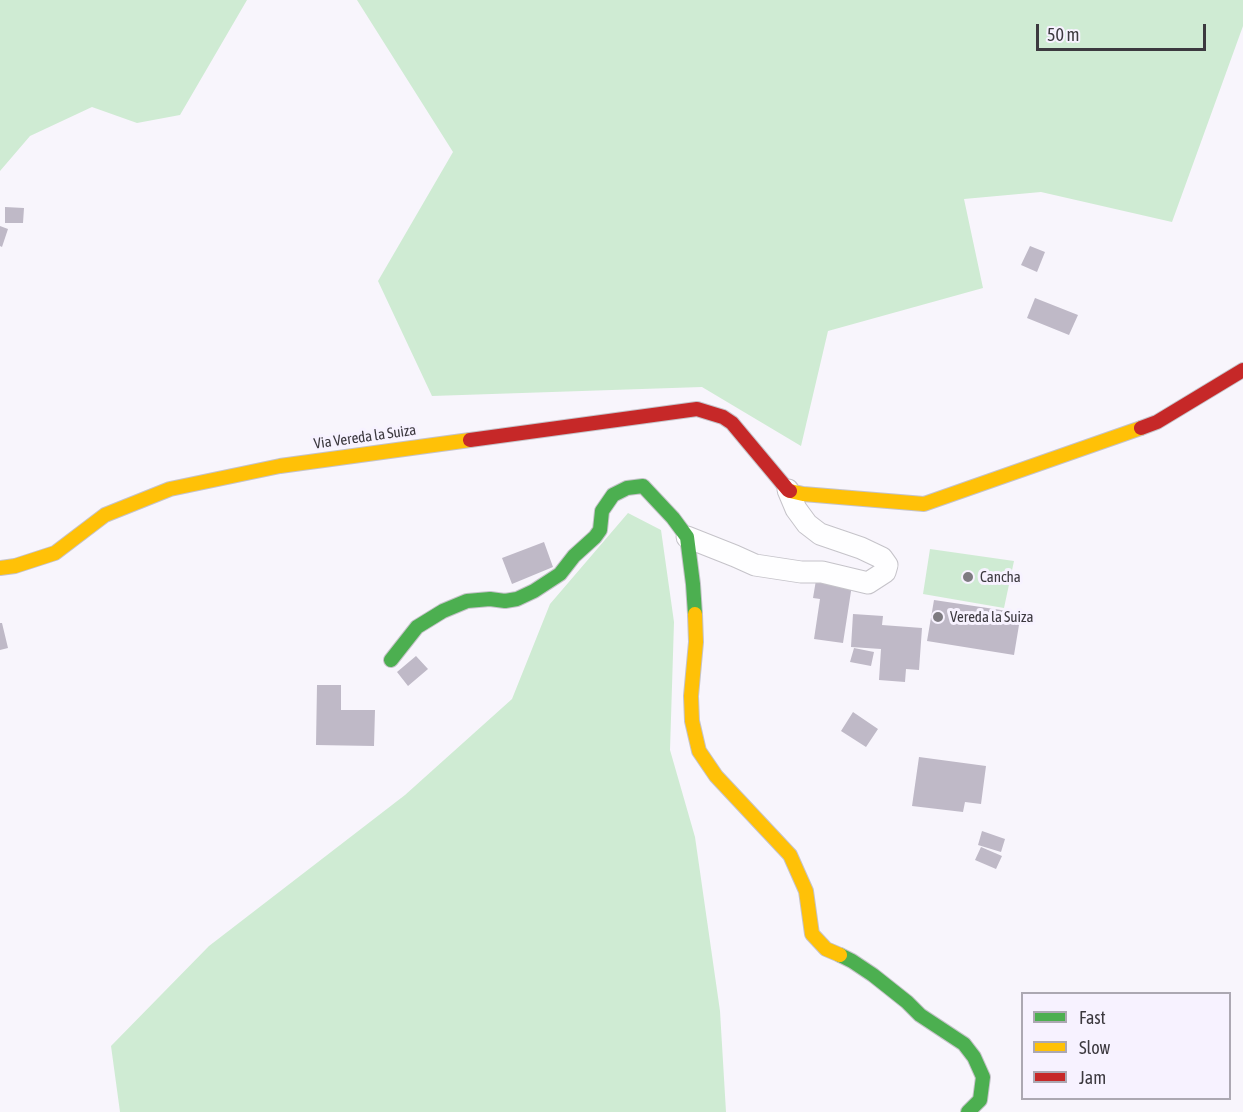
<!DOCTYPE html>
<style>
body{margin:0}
#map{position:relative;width:1243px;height:1112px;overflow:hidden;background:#f8f5fc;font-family:"Asap Condensed",sans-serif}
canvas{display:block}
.legend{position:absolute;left:1021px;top:992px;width:210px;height:108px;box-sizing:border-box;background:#f7f2ff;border:2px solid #aca8b2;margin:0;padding:8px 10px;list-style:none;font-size:18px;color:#3c393f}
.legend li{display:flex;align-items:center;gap:12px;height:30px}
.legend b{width:30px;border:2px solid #aca8b2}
.scale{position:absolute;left:1036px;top:24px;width:170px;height:27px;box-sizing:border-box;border:3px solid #3c393f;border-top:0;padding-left:8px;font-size:18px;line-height:21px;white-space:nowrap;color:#3c393f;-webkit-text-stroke:4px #f7f2ff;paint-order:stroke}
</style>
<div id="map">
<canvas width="1243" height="1112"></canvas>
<ul class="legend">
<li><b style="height:8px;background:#4caf50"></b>Fast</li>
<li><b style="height:8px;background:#ffc107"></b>Slow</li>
<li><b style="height:8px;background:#c62828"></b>Jam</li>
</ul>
<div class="scale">50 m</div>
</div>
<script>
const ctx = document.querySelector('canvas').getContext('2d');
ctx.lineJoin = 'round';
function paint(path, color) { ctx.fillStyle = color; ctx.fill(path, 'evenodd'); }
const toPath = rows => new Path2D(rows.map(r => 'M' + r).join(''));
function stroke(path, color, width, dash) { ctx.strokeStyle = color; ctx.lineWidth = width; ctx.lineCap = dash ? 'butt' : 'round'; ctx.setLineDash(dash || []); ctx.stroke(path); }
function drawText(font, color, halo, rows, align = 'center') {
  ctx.font = font + ' "Asap Condensed",sans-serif'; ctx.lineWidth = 6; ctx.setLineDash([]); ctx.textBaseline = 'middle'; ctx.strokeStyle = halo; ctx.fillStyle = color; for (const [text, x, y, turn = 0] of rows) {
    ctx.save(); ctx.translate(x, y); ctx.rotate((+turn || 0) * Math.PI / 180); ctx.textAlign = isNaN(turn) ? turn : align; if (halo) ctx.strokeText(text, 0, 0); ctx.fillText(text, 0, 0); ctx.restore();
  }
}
paint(toPath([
 [0,0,247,0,180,115,137,123,92,107,30,136,0,171],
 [357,0,1243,0,1243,26,1172,222,1041,192,964,199,983,288,828,331,801,446,702,387,432,396,378,281,453,152],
 [628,513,661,530,674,622,670,750,695,837,720,1011,726,1112,120,1112,111,1046,209,946,405,795,512,699,550,604],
 [930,549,1014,561,1004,608,923,594]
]), '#cfebd3');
paint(toPath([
 [5,207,24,208,23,223,5,223],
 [0,226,8,229,2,247,0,246],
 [1030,246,1045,252,1037,272,1021,265],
 [1035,298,1078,315,1069,335,1027,318],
 [544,542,553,567,512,584,502,558],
 [816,580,852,585,843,643,814,639,820,599,813,598],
 [934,600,1021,613,1014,655,927,641],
 [853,614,883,616,882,625,922,628,919,670,906,669,905,682,879,680,881,649,851,647],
 [0,623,2,623,8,648,0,650],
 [854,648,874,652,871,666,850,662],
 [416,656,428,669,408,686,397,672],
 [317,685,341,685,341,710,375,710,374,746,316,745],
 [853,712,878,729,866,747,841,731],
 [919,757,986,766,981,804,965,802,963,812,912,806],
 [982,831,1005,839,1001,852,978,845],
 [981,847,1002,856,996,869,975,860]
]), '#bfb9c7');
const street = toPath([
 [687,537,735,556,755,565,801,572,822,572,868,583,885,572,887,565,882,558,861,548,820,534,807,524,796,509,788,490]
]);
const fast = toPath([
 [391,660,417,627,443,611,467,601,490,599,505,601,517,599,534,591,560,574,574,556,595,537,600,530,602,511,613,495,627,488,643,486,673,518,687,537,693,584,695,614],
 [840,955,852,961,873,975,907,1002,920,1015,964,1044,974,1057,983,1077,980,1100,968,1112]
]);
const slow = toPath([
 [790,491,803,494,924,504,1141,428],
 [0,568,15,566,55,553,105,515,170,489,280,466,470,440],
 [695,614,696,642,691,696,692,721,699,751,716,776,790,855,806,891,812,934,826,949,840,955]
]);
const jam = toPath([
 [1141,428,1157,422,1243,370],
 [470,440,697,409,723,417,732,423,788,490,790,491]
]);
stroke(street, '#c5c3c9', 23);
stroke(fast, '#c5c3c9', 16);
stroke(slow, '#c5c3c9', 16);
stroke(jam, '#c5c3c9', 16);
stroke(street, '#fefeff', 21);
stroke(fast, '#4caf50', 14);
stroke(slow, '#ffc107', 14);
stroke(jam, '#c62828', 14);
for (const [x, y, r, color] of [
 [968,577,6,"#7e7b81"],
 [938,617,6,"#7e7b81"]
]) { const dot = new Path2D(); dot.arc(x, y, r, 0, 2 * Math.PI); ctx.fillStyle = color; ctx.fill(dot); stroke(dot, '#f7f2ff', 2); }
drawText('15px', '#3c393f', '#f7f2ff', [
 ["Via Vereda la Suiza",365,437,-8]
]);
drawText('15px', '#3c393f', '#f7f2ff', [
 ["Cancha",980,577],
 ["Vereda la Suiza",950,617]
], 'left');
</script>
